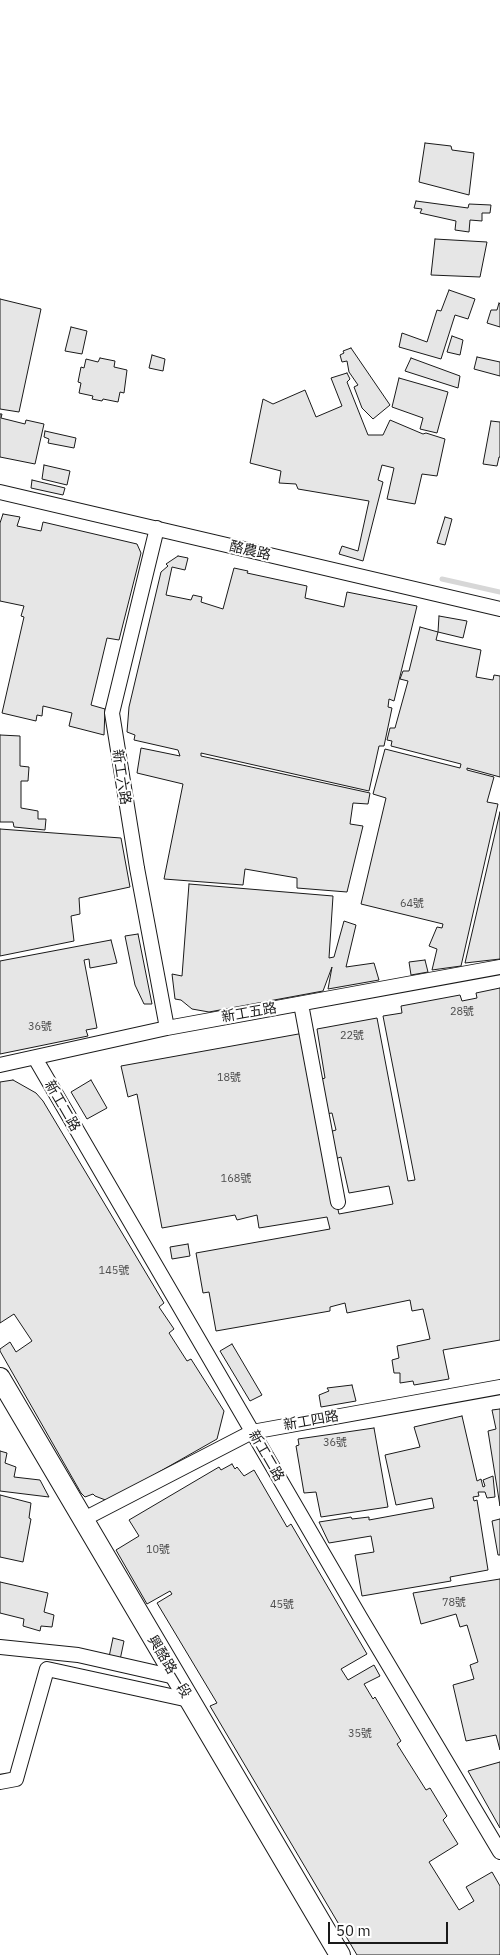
<!DOCTYPE html>
<meta charset="utf-8">
<style>
body{margin:0}
#map{position:relative;width:500px;height:1955px;overflow:hidden;background:#fff;font-family:"IBM Plex Sans",sans-serif}
canvas{display:block}
.scale{position:absolute;left:328px;top:1922px;width:120px;height:22px;box-sizing:border-box;border:2px solid #1a1a1a;border-top:0;padding-left:6px;font-size:15px;line-height:18px;white-space:nowrap;color:#1a1a1a;-webkit-text-stroke:4px #fff;paint-order:stroke}
</style>
<div id="map">
<canvas width="500" height="1955"></canvas>
<div class="scale">50 m</div>
</div>
<script>
const ctx = document.querySelector('canvas').getContext('2d');
ctx.lineJoin = 'round';
const toPath = rows => new Path2D(rows.map(r => 'M' + r).join(''));
function stroke(path, color, width, dash) { ctx.strokeStyle = color; ctx.lineWidth = width; ctx.lineCap = dash ? 'butt' : 'round'; ctx.setLineDash(dash || []); ctx.stroke(path); }
function paint(path, color) { ctx.fillStyle = color; ctx.fill(path, 'evenodd'); }
function drawText(font, color, halo, rows, align = 'center') {
  ctx.font = font + ' "IBM Plex Sans","Noto Sans TC",sans-serif'; ctx.lineWidth = 4; ctx.setLineDash([]); ctx.textBaseline = 'middle'; ctx.strokeStyle = halo; ctx.fillStyle = color; for (const [text, x, y, turn = 0] of rows) {
    ctx.save(); ctx.translate(x, y); ctx.rotate((+turn || 0) * Math.PI / 180); ctx.textAlign = isNaN(turn) ? turn : align; if (halo) ctx.strokeText(text, 0, 0); ctx.fillText(text, 0, 0); ctx.restore();
  }
}
stroke(toPath([
 [442,579,500,592]
]), '#d7d7d7', 5);
const building = toPath([
 [425,143,451,146,452,150,474,153,469,195,419,182,425,143],
 [416,201,468,208,469,204,491,205,490,213,482,213,482,221,470,220,469,232,455,230,456,221,420,213,422,209,414,208,416,201],
 [435,239,487,242,480,277,431,275,435,239],
 [449,290,475,299,468,319,455,315,441,359,399,347,402,333,427,342,437,310,441,311,449,290],
 [0,299,41,309,19,412,0,409,0,299],
 [499,303,500,304,500,327,487,323,491,310,497,310,499,303],
 [71,327,87,331,82,354,65,351,71,327],
 [452,336,463,340,460,355,447,352,452,336],
 [351,348,390,405,373,419,362,408,354,387,358,385,349,372,347,361,342,362,340,355,344,353,343,351,351,348],
 [152,355,165,359,163,371,149,368,152,355],
 [477,357,500,362,500,376,474,369,477,357],
 [100,358,115,361,114,367,127,370,124,393,120,392,118,402,103,399,102,401,92,399,93,396,79,393,81,383,78,382,81,367,84,368,86,359,98,362,100,358],
 [411,358,460,376,458,388,405,371,411,358],
 [347,373,350,379,347,382,368,435,383,435,390,420,423,434,426,433,445,439,437,476,422,474,415,504,387,499,394,468,382,465,378,480,383,482,363,561,339,554,342,546,358,551,369,501,298,489,296,484,279,483,281,471,250,463,263,399,273,404,305,390,316,417,342,406,331,378,347,373],
 [399,378,448,392,437,433,420,429,423,418,392,407,399,378],
 [0,414,2,414,1,418,25,424,26,420,44,424,35,464,0,457,0,414],
 [491,421,500,422,500,457,499,457,497,466,483,464,491,421],
 [45,431,76,438,74,448,48,443,49,439,44,437,45,431],
 [44,465,70,471,67,485,42,479,44,465],
 [32,480,65,488,63,495,31,488,32,480],
 [3,514,20,517,17,526,41,531,43,522,137,544,141,553,119,640,107,638,91,705,105,709,104,735,69,726,72,713,43,706,42,716,37,715,36,721,2,713,24,617,21,616,24,606,0,601,0,523,3,514],
 [445,517,452,519,445,545,437,543,445,517],
 [178,556,188,558,185,570,172,567,166,595,191,600,193,595,202,597,201,602,223,609,234,568,248,571,247,573,307,586,305,598,344,607,347,592,417,606,394,701,389,699,388,707,392,708,384,746,379,746,369,791,201,753,201,756,370,793,368,804,353,803,350,824,363,826,347,892,297,888,297,878,245,869,243,885,164,879,183,784,137,773,141,748,180,756,178,750,134,740,135,735,127,732,129,707,161,572,168,566,166,564,178,556],
 [439,616,467,621,463,638,438,632,439,616],
 [420,627,438,632,436,640,481,650,476,677,493,680,494,675,500,676,500,777,467,768,467,770,494,777,487,802,498,804,461,966,432,970,437,949,429,946,437,927,442,928,443,924,361,904,386,798,373,794,385,749,460,768,461,764,391,746,392,741,387,740,390,728,395,728,408,681,400,679,403,671,409,671,420,627],
 [0,735,20,736,20,766,29,767,28,781,21,781,21,808,38,811,38,819,46,819,45,830,14,827,13,822,0,822,0,735],
 [500,812,500,959,465,963,500,812],
 [0,829,121,838,130,887,79,898,80,914,71,916,74,941,0,956,0,829],
 [189,884,333,896,329,958,334,957,344,921,356,925,346,967,374,963,379,980,328,989,332,967,323,991,209,1012,192,1009,181,1000,175,999,172,974,182,976,189,884],
 [138,934,152,1004,144,1004,135,985,125,936,138,934],
 [111,940,117,963,90,968,89,959,84,960,97,1028,86,1030,88,1036,0,1054,0,961,111,940],
 [425,960,428,972,411,975,409,962,425,960],
 [500,988,500,1340,443,1350,449,1379,414,1385,413,1381,400,1383,400,1373,394,1373,392,1360,399,1358,397,1346,430,1339,423,1309,412,1311,410,1300,347,1313,345,1303,330,1307,330,1311,216,1331,209,1292,203,1293,196,1253,330,1229,327,1217,259,1228,257,1215,237,1220,235,1215,162,1228,137,1094,128,1097,121,1066,304,1033,333,1188,339,1214,393,1204,389,1186,349,1193,341,1157,335,1159,329,1132,336,1130,332,1113,325,1114,319,1080,325,1078,317,1029,377,1018,408,1181,415,1180,383,1016,402,1013,401,1006,460,995,462,1001,477,998,476,993,500,988],
 [13,1080,36,1093,43,1101,164,1303,159,1307,174,1329,169,1333,187,1361,191,1359,224,1411,217,1439,108,1501,95,1496,93,1494,85,1497,81,1493,0,1351,0,1349,10,1342,16,1352,32,1341,14,1314,0,1323,0,1082,13,1080],
 [91,1080,107,1108,87,1119,71,1092,91,1080],
 [188,1244,190,1256,172,1259,170,1247,188,1244],
 [232,1344,262,1395,250,1401,220,1351,232,1344],
 [352,1385,356,1401,321,1407,319,1395,329,1391,327,1388,352,1385],
 [500,1409,500,1506,488,1431,496,1429,492,1410,500,1409],
 [462,1416,477,1481,481,1479,483,1487,485,1486,483,1480,493,1476,495,1497,487,1498,485,1492,478,1492,479,1496,473,1497,474,1501,477,1500,488,1570,450,1577,451,1581,362,1596,355,1555,374,1552,371,1536,329,1543,319,1522,351,1517,352,1519,369,1517,369,1520,434,1508,432,1498,396,1505,385,1455,420,1447,414,1427,462,1416],
 [374,1428,388,1507,321,1517,316,1492,304,1493,296,1446,299,1445,298,1439,374,1428],
 [0,1451,7,1453,5,1463,16,1467,14,1477,40,1480,49,1497,0,1491,0,1451],
 [232,1464,235,1469,237,1467,244,1476,254,1470,287,1527,291,1524,367,1654,341,1669,348,1680,374,1665,380,1676,364,1684,373,1699,375,1697,401,1741,397,1744,426,1790,430,1788,447,1816,443,1820,458,1844,429,1862,459,1910,474,1901,466,1887,492,1872,500,1886,500,1955,357,1955,210,1706,217,1703,157,1603,172,1594,170,1591,147,1604,116,1550,139,1536,129,1520,219,1467,221,1470,232,1464],
 [0,1495,31,1503,29,1518,31,1519,23,1562,0,1557,0,1495],
 [500,1519,500,1555,498,1555,492,1521,500,1519],
 [500,1579,500,1750,496,1735,466,1741,453,1685,474,1679,470,1665,478,1662,467,1625,460,1627,456,1614,421,1624,413,1593,500,1579],
 [0,1582,48,1593,44,1612,54,1615,52,1627,41,1626,40,1631,23,1626,24,1619,0,1613,0,1582],
 [113,1638,124,1641,120,1660,109,1657,113,1638],
 [500,1762,500,1828,468,1771,500,1762]
]);
paint(building, '#e6e6e6');
stroke(building, '#1a1a1a', 1);
const street = toPath([
 [0,492,500,609],
 [157,528,112,713,137,868,167,1028],
 [301,1004,338,1202],
 [35,1058,360,1617,500,1852],
 [0,1065,167,1028,500,967],
 [82,1520,252,1432,500,1387],
 [0,1647,78,1655,175,1677],
 [0,1782,16,1779,47,1669,189,1700]
]);
const secondary = toPath([
 [0,1378,340,1955]
]);
stroke(street, '#1a1a1a', 16);
stroke(secondary, '#1a1a1a', 22);
stroke(street, '#fff', 14);
stroke(secondary, '#fff', 20);
drawText('11px', '#4d4d4d', null, [
 ["64號",412,904],
 ["28號",462,1012],
 ["36號",40,1027],
 ["22號",352,1036],
 ["18號",229,1078],
 ["168號",236,1179],
 ["145號",114,1271],
 ["36號",335,1443],
 ["10號",158,1550],
 ["78號",454,1603],
 ["45號",282,1605],
 ["35號",360,1734]
]);
drawText('14px', '#1a1a1a', '#fff', [
 ["酪農路",250,551,13],
 ["新工六路",121,777,81],
 ["新工五路",249,1013,-10],
 ["新工二路",62,1106,60],
 ["新工四路",311,1421,-10],
 ["新工二路",266,1456,60],
 ["興酪路一段",169,1667,59]
]);
</script>
